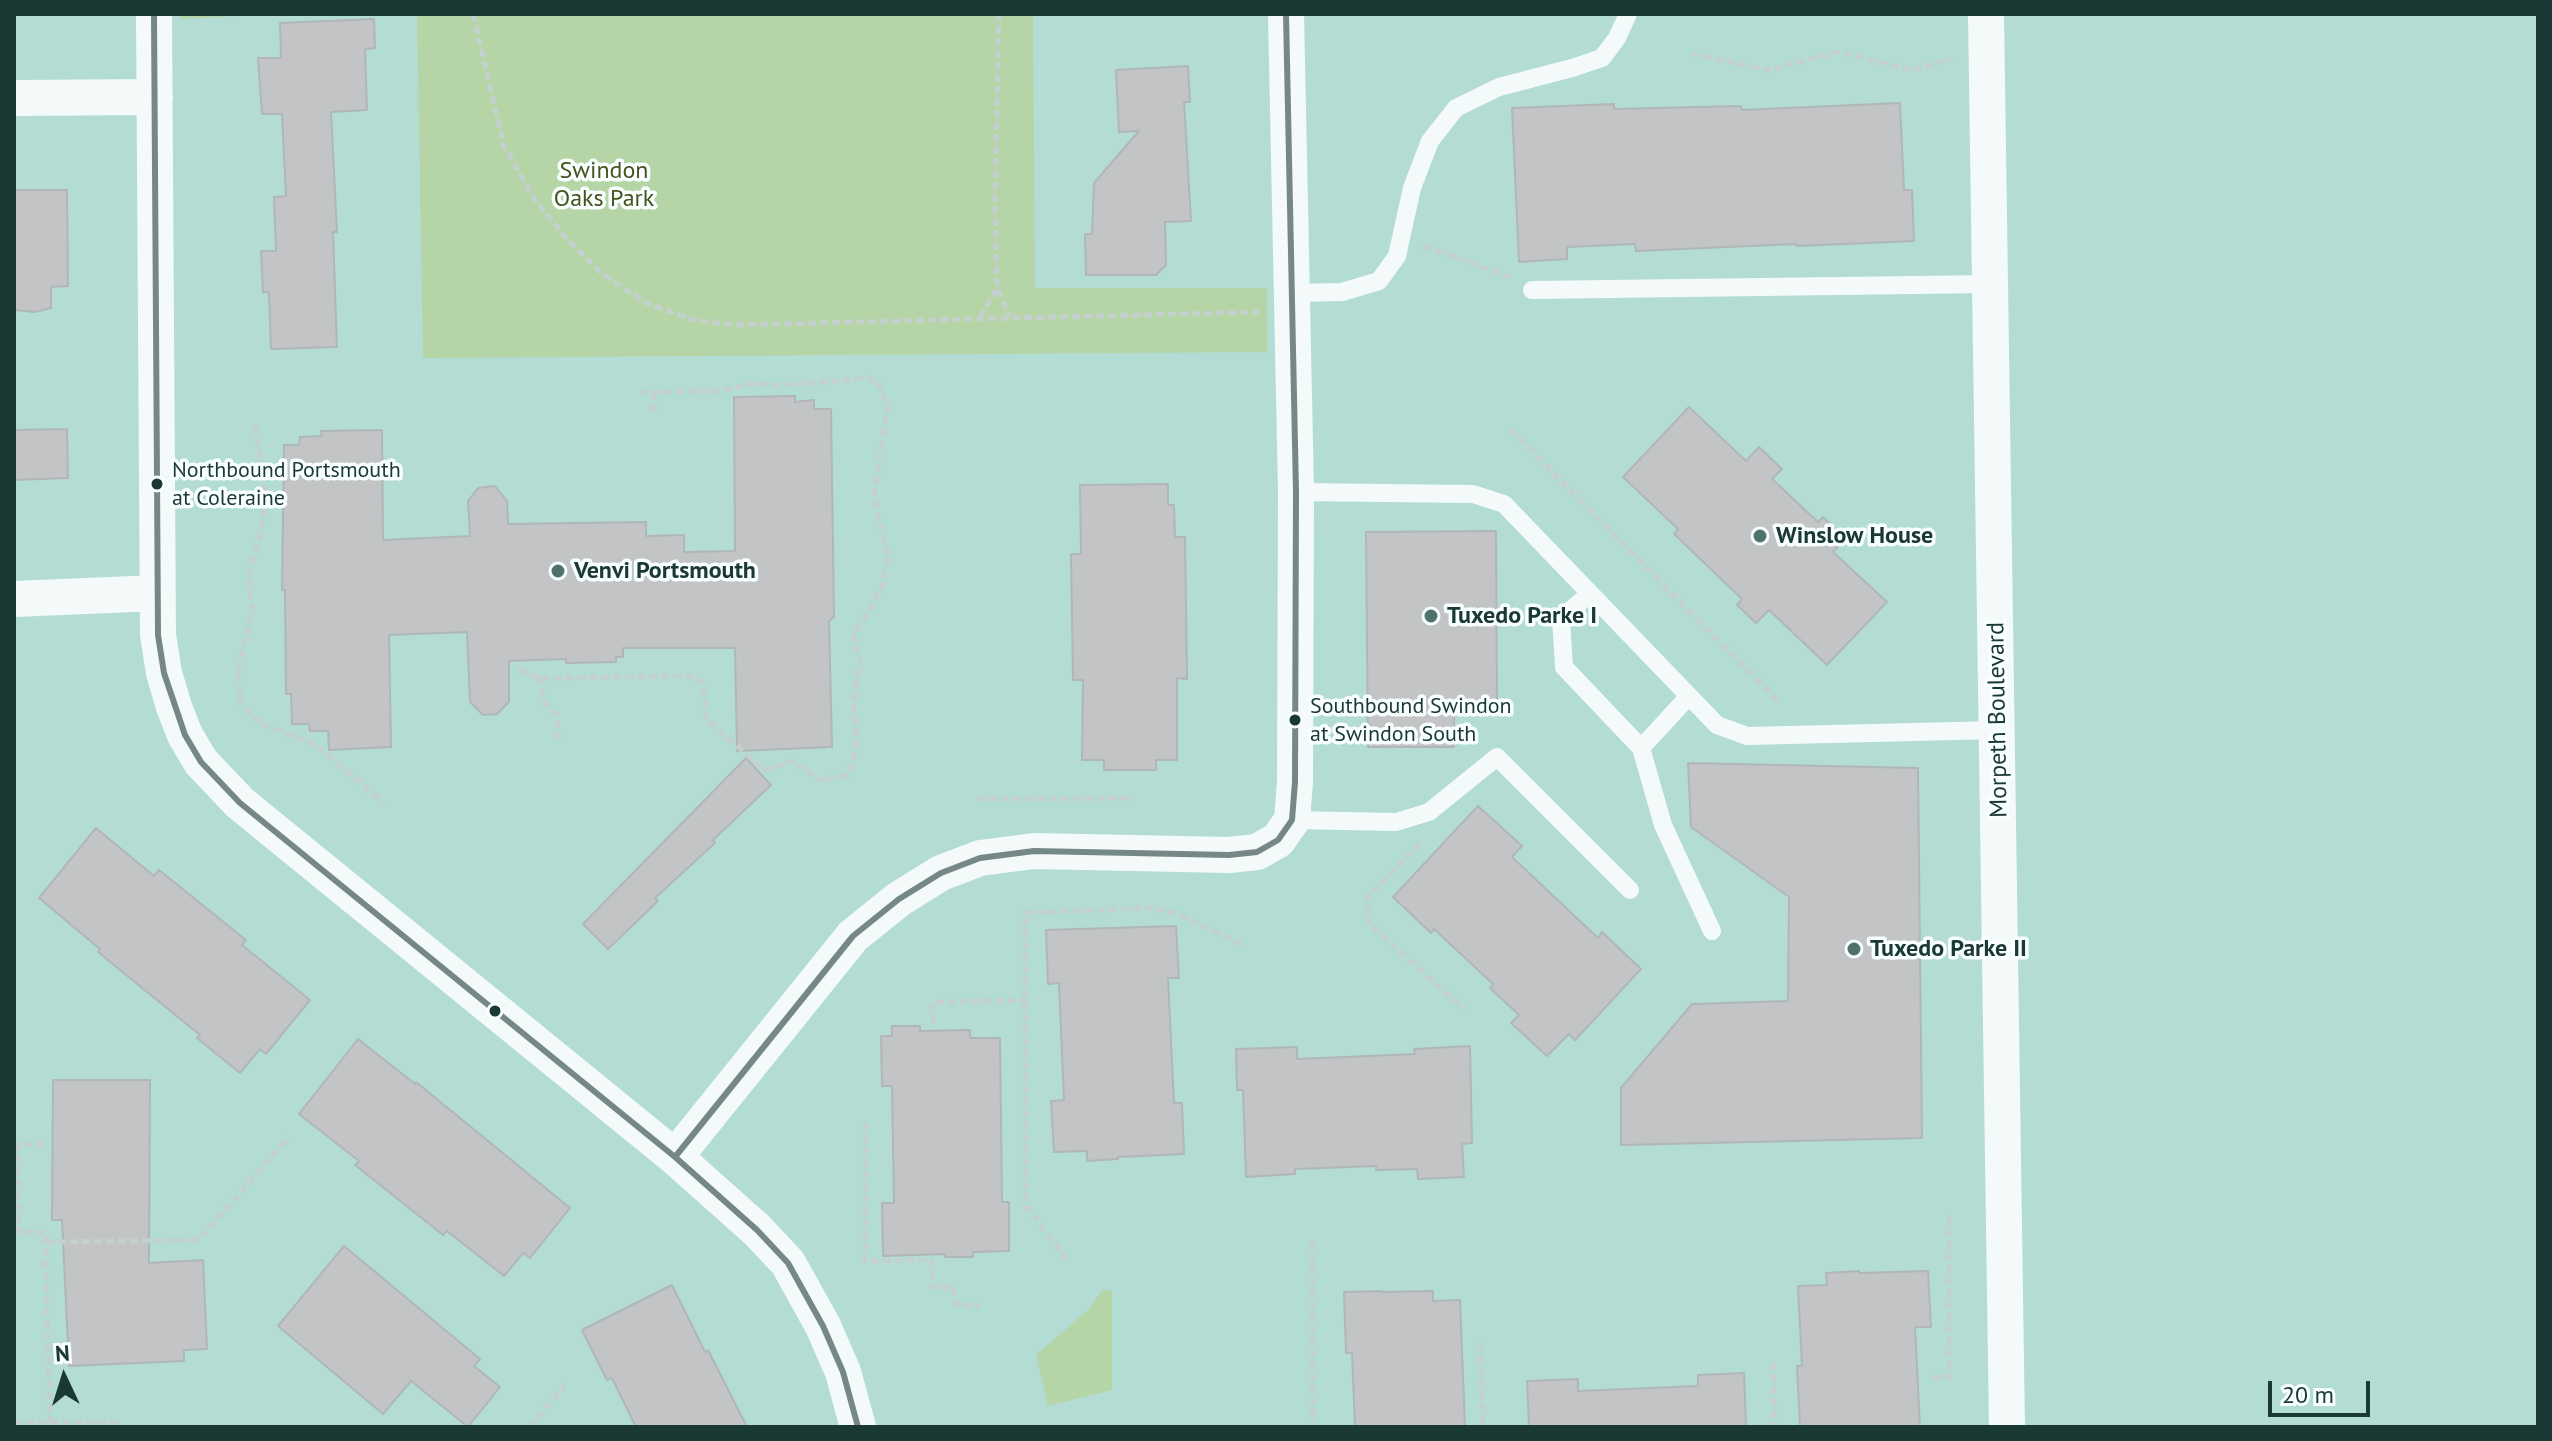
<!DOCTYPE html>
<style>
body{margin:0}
#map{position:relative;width:2552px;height:1441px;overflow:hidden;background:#b3dcd5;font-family:"PT Sans",sans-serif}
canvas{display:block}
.frame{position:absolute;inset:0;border:16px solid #1a3934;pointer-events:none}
.north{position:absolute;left:24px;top:1337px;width:80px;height:80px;-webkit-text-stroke:6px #f8fffe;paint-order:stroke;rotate:356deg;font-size:22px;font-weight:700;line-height:32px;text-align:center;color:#1a3934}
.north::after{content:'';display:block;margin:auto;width:28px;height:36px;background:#1a3934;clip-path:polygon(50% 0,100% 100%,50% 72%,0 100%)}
.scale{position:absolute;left:2268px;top:1381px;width:102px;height:36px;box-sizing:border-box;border:4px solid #1a3934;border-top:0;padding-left:10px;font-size:24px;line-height:28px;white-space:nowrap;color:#1a3934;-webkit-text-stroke:6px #f8fffe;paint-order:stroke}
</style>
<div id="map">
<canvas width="2552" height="1441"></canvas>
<div class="frame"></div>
<div class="north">N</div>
<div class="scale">20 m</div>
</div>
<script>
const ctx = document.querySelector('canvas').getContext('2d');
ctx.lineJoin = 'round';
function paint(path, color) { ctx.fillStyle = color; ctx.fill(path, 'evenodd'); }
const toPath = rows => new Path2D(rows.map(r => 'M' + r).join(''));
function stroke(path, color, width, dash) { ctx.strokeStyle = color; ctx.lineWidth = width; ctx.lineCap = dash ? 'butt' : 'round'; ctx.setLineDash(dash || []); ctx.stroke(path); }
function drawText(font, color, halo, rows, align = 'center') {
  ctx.font = font + ' "PT Sans",sans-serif'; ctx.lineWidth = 7; ctx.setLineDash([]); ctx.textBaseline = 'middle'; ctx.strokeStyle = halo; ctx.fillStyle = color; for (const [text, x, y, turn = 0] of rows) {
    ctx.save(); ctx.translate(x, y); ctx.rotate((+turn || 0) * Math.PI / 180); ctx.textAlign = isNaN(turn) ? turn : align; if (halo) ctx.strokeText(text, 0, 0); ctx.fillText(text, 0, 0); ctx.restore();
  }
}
paint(toPath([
 [181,14,273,14,181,19],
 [417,14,1033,14,1035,288,1267,288,1267,352,423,358],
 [1103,1289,1112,1291,1112,1390,1048,1406,1036,1355,1089,1309]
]), '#b5d5a7');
const building = toPath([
 [374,19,375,48,365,49,367,110,331,112,337,232,333,232,337,347,271,349,269,292,263,292,261,251,276,251,274,197,286,196,282,114,262,114,258,58,281,58,280,23,374,19],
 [1188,66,1190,102,1184,102,1191,221,1165,222,1166,265,1156,275,1086,275,1085,234,1092,234,1094,183,1139,131,1119,132,1116,70,1188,66],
 [1900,103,1904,190,1912,190,1914,241,1797,246,1796,244,1636,251,1635,244,1567,247,1567,259,1519,262,1512,108,1614,104,1614,109,1741,106,1742,110,1900,103],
 [14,190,67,190,68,286,51,287,51,308,35,312,14,310,14,190],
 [795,396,795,402,814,400,814,409,831,409,834,617,829,621,832,747,737,751,735,648,623,648,623,657,616,657,616,662,566,663,566,659,509,661,509,702,497,714,483,715,470,702,467,632,389,635,391,747,329,750,328,731,310,731,309,724,292,724,291,694,286,694,285,590,282,590,284,445,299,445,300,437,322,436,321,431,382,430,383,540,470,536,468,501,478,488,495,486,507,501,508,524,646,522,646,536,684,535,684,552,735,551,734,397,795,396],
 [1689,407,1746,461,1759,447,1782,469,1772,479,1818,522,1823,517,1846,539,1833,552,1887,602,1827,665,1769,610,1756,623,1737,605,1742,599,1674,534,1678,529,1623,477,1689,407],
 [67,429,68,478,14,480,14,430,67,429],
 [1168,484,1168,505,1174,505,1175,537,1185,537,1187,679,1177,678,1177,760,1156,760,1156,770,1104,770,1104,760,1082,760,1083,680,1073,680,1071,554,1081,554,1080,485,1168,484],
 [1496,531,1497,701,1454,701,1454,747,1368,747,1366,532,1496,531],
 [746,758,771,785,713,840,715,843,655,898,658,901,608,949,583,924,746,758],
 [1688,763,1918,768,1922,1138,1621,1145,1621,1088,1692,1004,1788,1001,1789,897,1691,827,1688,763],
 [1478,806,1522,846,1512,857,1598,938,1602,932,1641,969,1575,1040,1569,1034,1547,1056,1511,1023,1519,1015,1490,988,1493,984,1434,929,1431,933,1393,897,1478,806],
 [96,828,154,876,159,870,246,940,242,945,310,1000,266,1054,260,1049,240,1073,197,1038,200,1035,98,952,100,949,39,898,96,828],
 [1176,926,1179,978,1168,978,1174,1103,1182,1103,1184,1154,1118,1157,1118,1159,1087,1161,1087,1151,1054,1152,1051,1101,1064,1100,1059,983,1048,984,1046,930,1176,926],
 [892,1026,920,1026,920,1031,970,1030,970,1038,1000,1038,1002,1202,1009,1202,1009,1251,973,1252,973,1257,945,1257,945,1254,883,1256,882,1203,894,1203,892,1086,882,1086,881,1036,892,1036,892,1026],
 [358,1039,415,1084,416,1082,570,1208,530,1258,523,1253,504,1276,447,1231,443,1235,355,1165,359,1161,299,1114,358,1039],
 [1470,1046,1472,1143,1462,1144,1464,1177,1418,1179,1417,1169,1376,1170,1376,1166,1295,1169,1295,1174,1246,1177,1243,1090,1237,1090,1236,1049,1297,1047,1297,1059,1415,1054,1414,1049,1470,1046],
 [53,1080,150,1080,149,1263,203,1260,207,1349,184,1350,184,1361,69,1366,62,1220,52,1220,53,1080],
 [344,1246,480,1359,474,1366,500,1387,468,1427,411,1381,383,1414,278,1326,344,1246],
 [1859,1271,1859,1273,1928,1271,1931,1327,1915,1327,1920,1427,1800,1427,1797,1366,1802,1366,1798,1286,1827,1285,1826,1273,1859,1271],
 [672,1285,705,1352,708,1350,747,1427,636,1427,612,1378,607,1380,582,1330,672,1285],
 [1382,1291,1382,1292,1433,1291,1433,1301,1460,1300,1465,1427,1355,1427,1352,1353,1346,1353,1344,1292,1382,1291],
 [1744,1373,1746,1427,1529,1427,1527,1381,1578,1379,1578,1391,1698,1386,1698,1375,1744,1373]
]);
paint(building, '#c2c4c5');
stroke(building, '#b0b7b6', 2);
stroke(toPath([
 [473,14,504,146,535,200,568,240,600,272,646,303,694,320,734,325,1259,312],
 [1692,54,1769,70,1839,52,1912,70,1952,59],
 [1424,246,1513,278],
 [998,290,1010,317],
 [980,317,997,289,995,200,999,14],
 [654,392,654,414],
 [255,426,266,499,260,536,249,572,252,610,238,672,241,703,260,723,316,745,384,803],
 [1511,430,1778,701],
 [519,670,538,678,693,676,703,684,707,720,765,770,793,761,820,780,848,775,856,747,853,703,860,663,853,636,882,588,888,558,874,499,887,406,880,386,869,378,785,385,753,384,720,391,642,392],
 [538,678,544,701,557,716,558,739],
 [977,799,1134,798],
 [1420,843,1366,899,1369,924,1464,1009],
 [933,1023,933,1002,1025,1000],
 [866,1123,865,1261,932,1260,933,1287,953,1288,955,1304,980,1306],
 [44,1144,18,1145,19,1233,45,1232,50,1423],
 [1312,1241,1313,1427],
 [46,1242,198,1240,289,1137],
 [1067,1259,1026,1206,1025,913,1150,908,1175,913,1245,946],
 [1481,1343,1483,1427],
 [1773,1362,1774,1427],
 [1933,1378,1949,1377,1949,1212],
 [14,1423,118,1422,118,1427],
 [530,1427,565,1385]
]), '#c4d0ce', 5, [8, 4]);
stroke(toPath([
 [1532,290,1991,284],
 [1292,293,1342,292,1379,281,1397,256,1412,188,1430,141,1456,108,1499,87,1572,68,1602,58,1617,38,1628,14],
 [1296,492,1473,494,1504,504,1717,725,1747,736,1998,730],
 [1590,594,1561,618,1564,667,1641,748,1663,825,1712,931],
 [1641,748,1689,696],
 [1292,820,1396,822,1406,819,1429,812,1497,757,1630,890]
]), '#f4faf9', 18);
stroke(toPath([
 [154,14,158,635,164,673,174,707,185,735,201,762,240,803,675,1157,757,1230,788,1263,823,1326,843,1372,858,1427],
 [1986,14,2007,1427],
 [14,98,155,97],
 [14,599,157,593],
 [675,1157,853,936,899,899,941,873,980,858,1034,851,1229,855,1257,852,1278,840,1292,820,1295,782,1296,492,1286,14]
]), '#f4faf9', 36);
stroke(toPath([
 [154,14,158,635,164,673,185,735,201,762,240,803,675,1157,757,1230,788,1263,823,1326,843,1372,858,1427],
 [675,1157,853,936,899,899,941,873,980,858,1034,851,1229,855,1257,852,1278,840,1292,820,1295,782,1296,492,1286,14]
]), '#768885', 6);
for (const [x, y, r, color] of [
 [157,484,7,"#1a3934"],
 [1760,536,8,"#50726c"],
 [558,571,8,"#50726c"],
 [1431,616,8,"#50726c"],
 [1295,720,7,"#1a3934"],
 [1854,949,8,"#50726c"],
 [495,1011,7,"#1a3934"]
]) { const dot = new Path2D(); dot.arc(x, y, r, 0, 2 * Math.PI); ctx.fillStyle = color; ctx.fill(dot); stroke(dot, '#f8fffe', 3); }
drawText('22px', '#1a3934', '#f8fffe', [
 ["Northbound Portsmouth",172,471],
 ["at Coleraine",172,499],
 ["Southbound Swindon",1310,707],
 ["at Swindon South",1310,735]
], 'left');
drawText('24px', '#45541c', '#f8fffe', [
 ["Swindon",604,171],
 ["Oaks Park",604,199]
]);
drawText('bold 24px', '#1a3934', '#f8fffe', [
 ["Winslow House",1776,536],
 ["Venvi Portsmouth",574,571],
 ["Tuxedo Parke I",1447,616],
 ["Tuxedo Parke II",1870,949]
], 'left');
drawText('24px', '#1a3934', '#f8fffe', [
 ["Morpeth Boulevard",1998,720,-91]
]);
</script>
